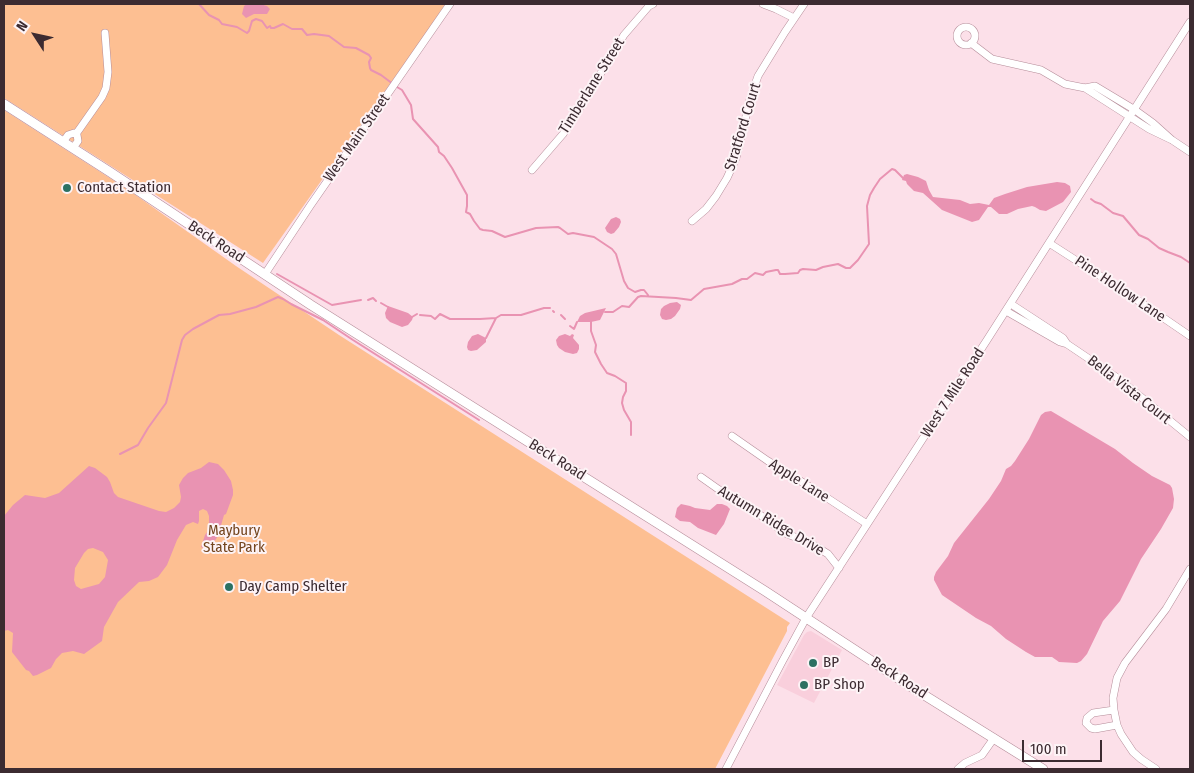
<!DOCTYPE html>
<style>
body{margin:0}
#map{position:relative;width:1194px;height:773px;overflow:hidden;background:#fce0e9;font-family:"Fira Sans Condensed",sans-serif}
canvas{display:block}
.frame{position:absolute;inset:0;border:5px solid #3c2b31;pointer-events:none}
.north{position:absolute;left:10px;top:10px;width:50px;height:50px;-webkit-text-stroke:4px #fdf3f6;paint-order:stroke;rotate:305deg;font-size:14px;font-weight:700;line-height:20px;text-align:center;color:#3c2b31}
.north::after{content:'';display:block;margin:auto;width:18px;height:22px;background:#3c2b31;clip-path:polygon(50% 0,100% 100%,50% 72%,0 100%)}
.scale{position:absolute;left:1022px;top:740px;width:80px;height:22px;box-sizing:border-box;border:2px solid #3c2b31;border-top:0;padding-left:6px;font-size:15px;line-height:18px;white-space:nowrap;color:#3c2b31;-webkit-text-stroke:4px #fdf3f6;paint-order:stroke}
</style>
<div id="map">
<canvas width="1194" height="773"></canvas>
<div class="frame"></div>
<div class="north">N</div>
<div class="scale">100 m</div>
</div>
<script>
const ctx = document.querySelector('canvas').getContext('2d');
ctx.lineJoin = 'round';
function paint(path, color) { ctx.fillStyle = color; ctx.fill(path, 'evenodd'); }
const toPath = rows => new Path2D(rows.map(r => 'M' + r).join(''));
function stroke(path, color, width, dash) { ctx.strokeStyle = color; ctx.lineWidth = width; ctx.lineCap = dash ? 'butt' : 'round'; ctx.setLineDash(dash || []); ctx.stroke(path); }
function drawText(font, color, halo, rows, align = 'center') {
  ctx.font = font + ' "Fira Sans Condensed",sans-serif'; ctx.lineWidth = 4; ctx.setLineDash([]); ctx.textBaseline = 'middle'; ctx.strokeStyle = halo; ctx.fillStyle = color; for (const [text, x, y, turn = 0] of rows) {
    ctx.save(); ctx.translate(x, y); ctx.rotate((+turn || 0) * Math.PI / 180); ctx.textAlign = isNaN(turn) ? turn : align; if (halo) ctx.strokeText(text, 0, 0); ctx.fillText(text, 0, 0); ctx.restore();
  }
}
paint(toPath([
 [811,631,842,650,814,703,777,685,804,635,807,632]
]), '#f9cfdc');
paint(toPath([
 [4,4,445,4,431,26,263,263,4,98],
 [4,110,130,191,236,266,339,335,790,623,787,627,787,631,715,769,4,769]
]), '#fdbf92');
paint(toPath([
 [247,4,260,4,267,6,270,9,267,14,254,14,246,18,242,14,244,6],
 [907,174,918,177,926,181,929,190,933,197,960,200,970,204,979,203,989,205,994,198,1005,194,1027,187,1057,182,1065,183,1070,186,1071,192,1063,202,1046,211,1040,210,1035,207,1032,206,1018,209,1007,214,999,214,991,207,988,207,979,220,972,222,942,210,923,193,914,191,907,184,906,181,902,180,904,175],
 [616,217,620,219,621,222,619,227,614,233,611,234,607,232,605,228,611,219],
 [677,302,681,305,680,309,675,316,671,319,666,320,662,319,660,315,661,309,664,306,670,303],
 [388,306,408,313,413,317,412,320,408,325,402,327,390,322,386,318,385,313],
 [606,308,600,320,591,322,577,322,580,316,585,313],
 [478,334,486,338,486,342,477,350,471,351,468,350,467,347,468,342,472,336],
 [565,334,570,336,572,334,574,335,573,338,579,345,579,349,577,353,573,354,565,352,559,348,557,345,556,340,559,336],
 [1051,411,1115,449,1133,463,1152,476,1170,485,1172,488,1174,499,1173,508,1161,529,1141,559,1120,601,1103,621,1087,654,1081,661,1077,663,1059,662,1052,657,1035,657,1026,652,1006,639,991,626,976,618,942,595,934,580,934,577,936,572,948,556,954,543,989,499,1001,481,1006,469,1011,466,1015,461,1029,439,1041,415,1045,412],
 [209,462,218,464,224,470,231,481,233,490,233,495,226,514,224,515,218,536,210,548,207,551,201,547,205,535,208,531,209,525,209,516,207,511,203,509,199,511,199,521,198,524,193,522,186,525,177,540,167,565,158,577,149,581,139,582,118,602,104,627,102,641,84,654,73,651,62,653,56,659,51,668,37,675,33,676,29,671,26,670,12,652,13,633,8,630,4,631,4,516,13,505,25,495,45,498,59,493,89,466,95,468,107,477,110,482,114,493,118,497,159,511,166,512,174,508,180,502,181,497,179,485,183,478,188,473,201,468],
 [93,548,103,552,108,560,105,577,99,584,81,589,76,586,74,580,75,568,84,553,88,549],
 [681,504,690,506,695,508,710,510,717,504,722,504,727,506,730,509,724,524,716,535,698,528,690,522,680,521,675,517,677,508]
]), '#e993b2');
stroke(toPath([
 [199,4,209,15,219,20,222,24,237,27,247,33,249,31,252,21,256,19,262,21,267,28,270,26,271,28,274,28,283,24,292,29,302,29,307,35,314,34,329,36,344,47,356,48,369,55,371,58,369,62,370,68,371,70,381,75,393,84],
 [397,87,402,90,411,105,413,119,438,147,439,152,444,156,452,168,467,195,467,206,466,212,470,214,474,221,480,229,483,230,492,231,505,237,536,228,558,227,560,228,568,234,573,233,594,237,612,249,616,254,624,281,628,288,635,292,641,290,644,290,648,295],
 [1091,199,1095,202,1101,204,1113,213,1123,216,1139,235,1148,239,1159,248,1168,252,1181,257,1190,263],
 [277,274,332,305,361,300],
 [368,300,373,298,376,301],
 [381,303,388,307],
 [553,311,554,312],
 [605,312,613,312,622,306,629,307,638,297,641,296,676,298,691,300,704,289,732,284,742,279,747,279,755,273,763,275,766,272,776,270,778,270,780,274,785,274,798,273,800,270,803,269,816,270,823,267,838,264,846,268,850,268,858,260,869,244,867,206,870,195,874,188,880,179,892,169,895,170,903,178],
 [420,315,431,316,435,319,440,314,450,319,480,319,496,318,501,315,521,315,544,308,550,308],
 [561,315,565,319],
 [412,317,417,314],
 [591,321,591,331,596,345,595,352,601,364,607,373,615,376,626,383,626,391,623,397,622,403,624,410,631,422,631,435],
 [570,326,574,329,577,322],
 [486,338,496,318],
 [120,454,138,445,148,428,166,403,182,340,185,335,193,329,219,315,230,314,256,307,278,297,283,299,291,304,323,320,353,340,479,420]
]), '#e993b2', 2);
const minor = toPath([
 [763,4,776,9,794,18],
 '957 36a9 9 0 1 1 18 0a9 9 0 1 1-18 0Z',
 [971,43,992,59,1041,70,1065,84,1085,88,1095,86,1135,110,1153,123,1172,140],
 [1085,88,1149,129,1172,140,1190,152],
 [76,134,102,97,106,88,108,72,105,33],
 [63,142,68,135,74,133,77,135,78,141,73,148],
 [532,170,563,134,573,119,624,35,649,6,653,4],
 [692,221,706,209,716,196,727,178,736,158,750,99,758,76,785,32,804,4],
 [1049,243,1130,295,1190,336],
 [265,274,310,206,450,4],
 [1011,304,1063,338,1067,344,1119,379,1190,437],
 [1006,311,1060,342,1067,344],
 [732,436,768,461,815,490,867,524],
 [701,477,718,489,741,501,785,533,812,544,828,554,839,568],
 [1114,710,1093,713,1087,718,1086,723,1091,728,1095,729,1117,725],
 [726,769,782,662,806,618,987,340,1190,22],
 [958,769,965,763,982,755,994,738],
 [1156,769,1141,759,1133,752,1121,734,1117,725,1114,710,1113,698,1117,678,1125,663,1166,609,1190,569]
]);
const major = toPath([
 [4,104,110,172,311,305,765,591,916,690,1043,769]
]);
stroke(minor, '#b58c99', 8);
stroke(major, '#b58c99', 10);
stroke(minor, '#fff', 7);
stroke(major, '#fff', 9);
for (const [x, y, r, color] of [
 [67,188,5,"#2d7162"],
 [229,587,5,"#2d7162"],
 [813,663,5,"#2d7162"],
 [804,685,5,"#2d7162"]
]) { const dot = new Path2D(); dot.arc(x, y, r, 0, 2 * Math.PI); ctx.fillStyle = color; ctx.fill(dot); stroke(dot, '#fdf3f6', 2); }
drawText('15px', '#3c2b31', '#fdf3f6', [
 ["Timberlane Street",592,86,-58],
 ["Stratford Court",743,127,-73],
 ["West Main Street",357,138,-55],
 ["Beck Road",216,242,33],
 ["Pine Hollow Lane",1120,289,34],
 ["Bella Vista Court",1129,390,38],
 ["West 7 Mile Road",953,393,-57],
 ["Beck Road",557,460,32],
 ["Apple Lane",799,481,32],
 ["Autumn Ridge Drive",771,521,31],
 ["Beck Road",899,678,33]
]);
drawText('15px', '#3c2b31', '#fdf3f6', [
 ["Contact Station",77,188],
 ["Day Camp Shelter",239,587],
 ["BP",823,663],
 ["BP Shop",814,685]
], 'left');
drawText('15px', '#75461f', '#fdf3f6', [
 ["Maybury",234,531],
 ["State Park",234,548]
]);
</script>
